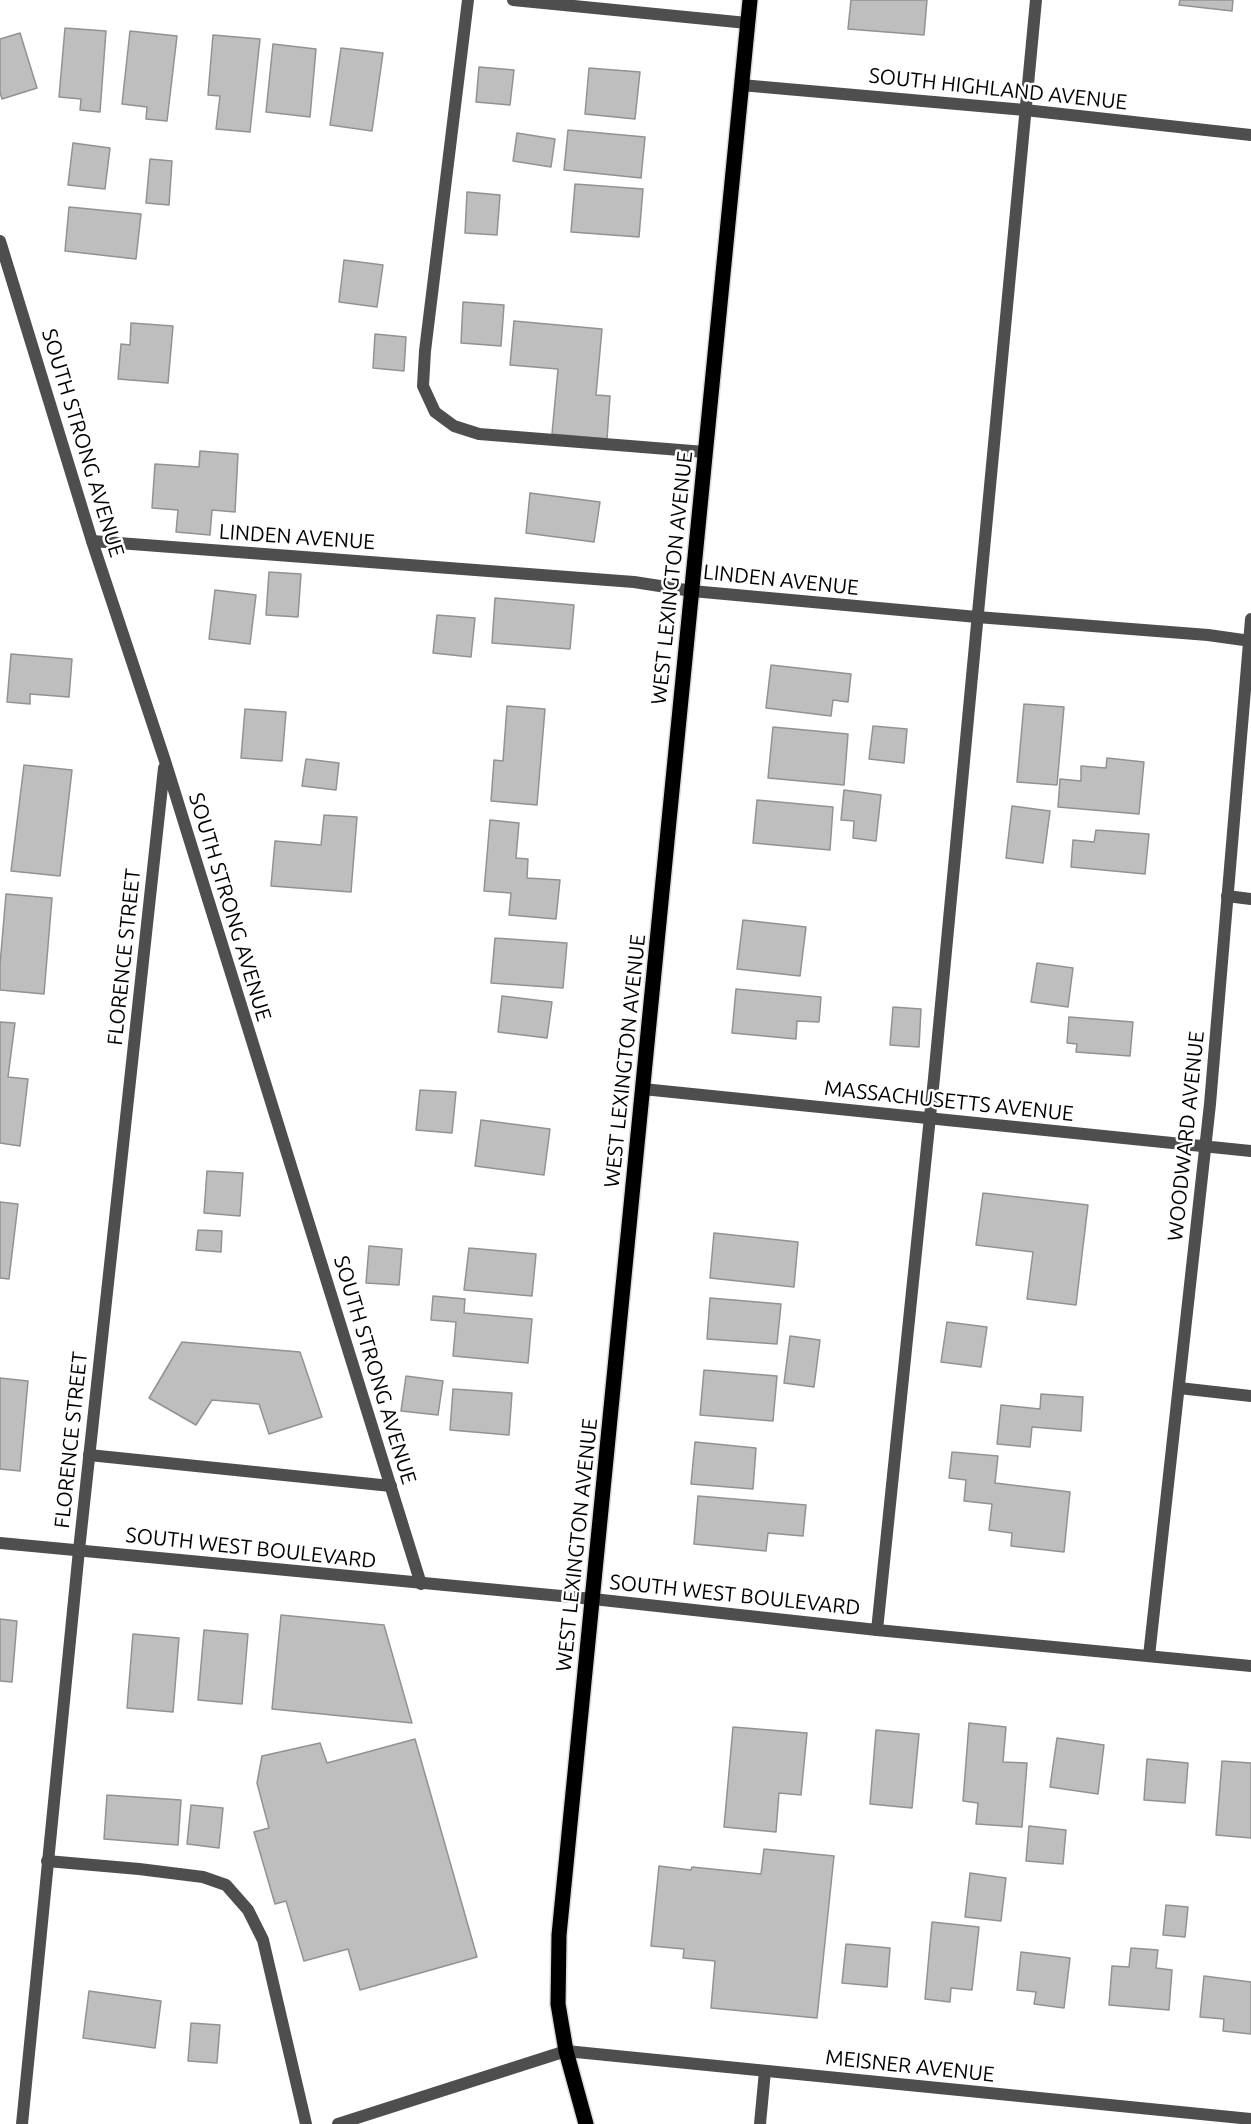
<!DOCTYPE html>
<style>
body{margin:0}
canvas{display:block;background:#fff}
</style>
<canvas width="1251" height="2124"></canvas>
<script>
const ctx = document.querySelector('canvas').getContext('2d');
ctx.lineJoin = 'round';
function paint(path, color) { ctx.fillStyle = color; ctx.fill(path, 'evenodd'); }
const toPath = rows => new Path2D(rows.map(r => 'M' + r).join(''));
function stroke(path, color, width, dash) { ctx.strokeStyle = color; ctx.lineWidth = width; ctx.lineCap = dash ? 'butt' : 'round'; ctx.setLineDash(dash || []); ctx.stroke(path); }
function drawText(font, color, halo, rows, align = 'center') {
  ctx.font = font + ' Ubuntu,sans-serif'; ctx.lineWidth = 5; ctx.setLineDash([]); ctx.textBaseline = 'middle'; ctx.strokeStyle = halo; ctx.fillStyle = color; for (const [text, x, y, turn = 0] of rows) {
    ctx.save(); ctx.translate(x, y); ctx.rotate((+turn || 0) * Math.PI / 180); ctx.textAlign = isNaN(turn) ? turn : align; if (halo) ctx.strokeText(text, 0, 0); ctx.fillText(text, 0, 0); ctx.restore();
  }
}
const building = toPath([
 [851,0,927,0,924,35,848,29,851,0],
 [1180,0,1233,0,1232,11,1179,5,1180,0],
 [65,28,106,31,100,112,80,110,81,99,59,97,65,28],
 [130,31,177,36,167,121,146,119,147,107,122,104,130,31],
 [20,33,37,88,2,99,0,92,0,39,20,33],
 [213,35,260,39,250,132,216,129,220,96,208,95,213,35],
 [273,44,316,49,310,117,266,112,273,44],
 [341,48,383,53,372,131,330,125,341,48],
 [479,67,514,70,510,105,476,102,479,67],
 [589,68,640,72,635,119,585,114,589,68],
 [568,130,645,137,641,178,564,170,568,130],
 [517,133,555,139,551,167,513,161,517,133],
 [73,143,110,148,105,189,68,185,73,143],
 [150,159,172,161,169,205,146,203,150,159],
 [575,184,643,189,639,237,571,232,575,184],
 [467,192,500,195,497,235,465,233,467,192],
 [69,207,141,214,136,259,65,251,69,207],
 [344,260,383,265,377,307,339,302,344,260],
 [463,302,504,305,501,346,461,343,463,302],
 [514,321,602,329,596,395,610,396,607,439,552,434,558,369,510,365,514,321],
 [131,323,173,326,168,383,118,379,121,344,130,345,131,323],
 [375,334,406,337,404,371,373,368,375,334],
 [200,451,238,454,235,512,212,510,210,535,176,532,178,510,152,508,155,464,199,467,200,451],
 [530,493,600,502,594,542,526,533,530,493],
 [269,572,301,574,298,617,266,615,269,572],
 [215,590,256,595,250,644,209,639,215,590],
 [495,598,574,605,570,649,492,643,495,598],
 [437,615,475,618,471,657,433,653,437,615],
 [11,654,72,659,69,697,30,694,30,704,7,702,11,654],
 [771,665,851,674,848,702,833,700,831,716,766,708,771,665],
 [1024,704,1064,707,1057,785,1017,782,1024,704],
 [507,706,545,709,537,805,491,801,494,760,503,761,507,706],
 [245,709,286,712,282,761,241,758,245,709],
 [873,726,907,729,904,763,869,759,873,726],
 [773,727,848,734,844,785,768,778,773,727],
 [1107,758,1144,762,1139,814,1058,807,1060,779,1081,781,1081,766,1106,768,1107,758],
 [306,759,339,763,336,790,302,786,306,759],
 [24,765,72,770,60,876,11,871,24,765],
 [844,790,881,795,876,841,853,838,854,821,841,820,844,790],
 [757,800,833,807,830,850,753,843,757,800],
 [1012,806,1050,811,1043,863,1006,858,1012,806],
 [324,815,357,817,351,892,271,886,275,841,321,845,324,815],
 [490,820,519,823,516,858,528,859,527,878,560,880,556,919,509,915,511,893,484,891,490,820],
 [1096,830,1149,834,1145,874,1071,867,1073,840,1094,842,1096,830],
 [6,894,52,898,44,994,0,990,0,965,6,894],
 [743,920,806,927,800,976,737,969,743,920],
 [495,938,567,943,563,988,491,983,495,938],
 [1037,963,1073,968,1068,1007,1031,1002,1037,963],
 [736,989,821,997,819,1022,797,1021,796,1039,732,1033,736,989],
 [502,996,552,1002,547,1038,498,1032,502,996],
 [893,1007,921,1009,919,1047,890,1045,893,1007],
 [1069,1017,1133,1022,1130,1056,1076,1052,1077,1044,1067,1043,1069,1017],
 [0,1022,15,1023,8,1077,28,1079,20,1146,0,1143,0,1022],
 [420,1090,456,1092,452,1133,416,1130,420,1090],
 [481,1120,550,1129,544,1175,475,1166,481,1120],
 [207,1171,243,1173,240,1216,204,1213,207,1171],
 [983,1193,1088,1205,1076,1305,1027,1299,1033,1252,976,1245,983,1193],
 [0,1202,18,1204,9,1279,0,1278,0,1202],
 [198,1230,222,1231,221,1252,196,1250,198,1230],
 [714,1233,798,1242,794,1287,710,1278,714,1233],
 [369,1246,402,1249,399,1285,366,1283,369,1246],
 [469,1248,536,1254,532,1296,464,1290,469,1248],
 [433,1296,465,1299,464,1313,532,1319,528,1363,453,1356,456,1322,431,1320,433,1296],
 [710,1298,781,1304,777,1344,707,1339,710,1298],
 [947,1322,987,1327,981,1367,941,1362,947,1322],
 [790,1336,820,1340,814,1387,784,1383,790,1336],
 [182,1342,300,1352,322,1417,269,1434,259,1404,212,1400,196,1425,149,1398,182,1342],
 [704,1370,777,1376,773,1421,700,1415,704,1370],
 [406,1376,443,1381,438,1415,401,1411,406,1376],
 [0,1378,28,1381,20,1471,0,1469,0,1378],
 [453,1389,512,1393,509,1435,450,1430,453,1389],
 [1041,1394,1083,1397,1081,1431,1032,1427,1030,1447,997,1444,1001,1405,1040,1409,1041,1394],
 [695,1442,756,1448,753,1489,691,1484,695,1442],
 [952,1452,998,1456,995,1483,1070,1492,1064,1552,1011,1546,1012,1533,989,1530,992,1504,964,1501,966,1480,949,1478,952,1452],
 [698,1496,806,1505,803,1536,768,1533,766,1551,694,1544,698,1496],
 [281,1615,384,1625,412,1723,272,1709,281,1615],
 [0,1619,17,1621,12,1682,0,1681,0,1619],
 [204,1630,248,1634,242,1704,198,1700,204,1630],
 [133,1634,179,1638,173,1712,127,1708,133,1634],
 [969,1723,1006,1727,1003,1762,1027,1763,1022,1827,976,1824,978,1803,963,1801,969,1723],
 [733,1727,807,1733,801,1795,779,1793,776,1832,724,1827,733,1727],
 [876,1730,919,1734,912,1808,870,1804,876,1730],
 [1057,1738,1104,1745,1098,1794,1050,1787,1057,1738],
 [415,1739,477,1957,360,1990,348,1949,304,1961,286,1901,275,1904,254,1832,269,1828,257,1783,262,1756,320,1743,327,1763,415,1739],
 [1147,1759,1188,1763,1185,1803,1144,1800,1147,1759],
 [1222,1761,1251,1763,1251,1838,1216,1835,1222,1761],
 [107,1795,181,1800,178,1845,104,1839,107,1795],
 [191,1805,223,1808,219,1848,187,1844,191,1805],
 [1029,1826,1066,1830,1063,1864,1026,1861,1029,1826],
 [764,1849,834,1856,817,2018,711,2008,715,1961,683,1958,684,1949,651,1946,659,1866,691,1870,692,1867,761,1874,764,1849],
 [970,1873,1006,1878,1001,1921,965,1917,970,1873],
 [1166,1905,1188,1907,1185,1937,1163,1935,1166,1905],
 [932,1922,979,1927,972,1990,951,1988,950,2002,925,1999,932,1922],
 [846,1944,890,1948,887,1987,842,1983,846,1944],
 [1131,1948,1158,1950,1156,1968,1172,1970,1169,2010,1109,2005,1112,1966,1129,1967,1131,1948],
 [1021,1952,1070,1958,1064,2008,1034,2004,1036,1992,1017,1990,1021,1952],
 [1204,1976,1251,1982,1251,2034,1223,2031,1224,2019,1200,2017,1204,1976],
 [89,1991,161,2001,155,2048,83,2038,89,1991],
 [191,2023,220,2025,217,2063,188,2061,191,2023]
]);
paint(building, '#bebebe');
stroke(building, '#929292', 1.5);
const primary = toPath([
 [586,2124,566,2051,558,2004,559,1935,750,0]
]);
stroke(primary, '#dbdbdb', 18);
stroke(toPath([
 [468,0,425,351,423,386,435,412,454,426,479,434,705,452],
 [92,541,634,582,692,591],
 [1227,896,1251,899],
 [1179,1388,1251,1396],
 [89,1455,391,1486],
 [877,1630,934,1078,1036,0],
 [47,1861,139,1869,203,1877,226,1885,248,1910,263,1940,306,2124],
 [338,2124,566,2051],
 [760,2124,765,2071]
]), '#4e4e4e', 12);
stroke(toPath([
 [513,0,747,23],
 [741,85,1025,110,1251,135],
 [0,241,92,541,165,761,421,1584],
 [692,591,977,617,1208,635,1251,641],
 [643,1089,1251,1151],
 [1149,1656,1210,1104,1251,619],
 [566,2051,1251,2119],
 [22,2124,79,1550,164,768]
]), '#4e4e4e', 12);
stroke(toPath([
 [0,1543,593,1599,877,1630,1251,1666]
]), '#4e4e4e', 12);
stroke(primary, '#000', 15);
drawText('21px', '#000', '#fff', [
 ["SOUTH HIGHLAND AVENUE",998,89,6],
 ["SOUTH STRONG AVENUE",83,443,73],
 ["LINDEN AVENUE",297,537,4],
 ["WEST LEXINGTON AVENUE",672,578,-84],
 ["LINDEN AVENUE",781,580,6],
 ["SOUTH STRONG AVENUE",230,907,73],
 ["FLORENCE STREET",124,957,-84],
 ["WEST LEXINGTON AVENUE",625,1061,-84],
 ["MASSACHUSETTS AVENUE",949,1101,6],
 ["WOODWARD AVENUE",1186,1136,-84],
 ["SOUTH STRONG AVENUE",375,1370,73],
 ["FLORENCE STREET",71,1440,-84],
 ["WEST LEXINGTON AVENUE",577,1545,-84],
 ["SOUTH WEST BOULEVARD",251,1548,6],
 ["SOUTH WEST BOULEVARD",735,1595,6],
 ["MEISNER AVENUE",910,2066,6]
]);
</script>
